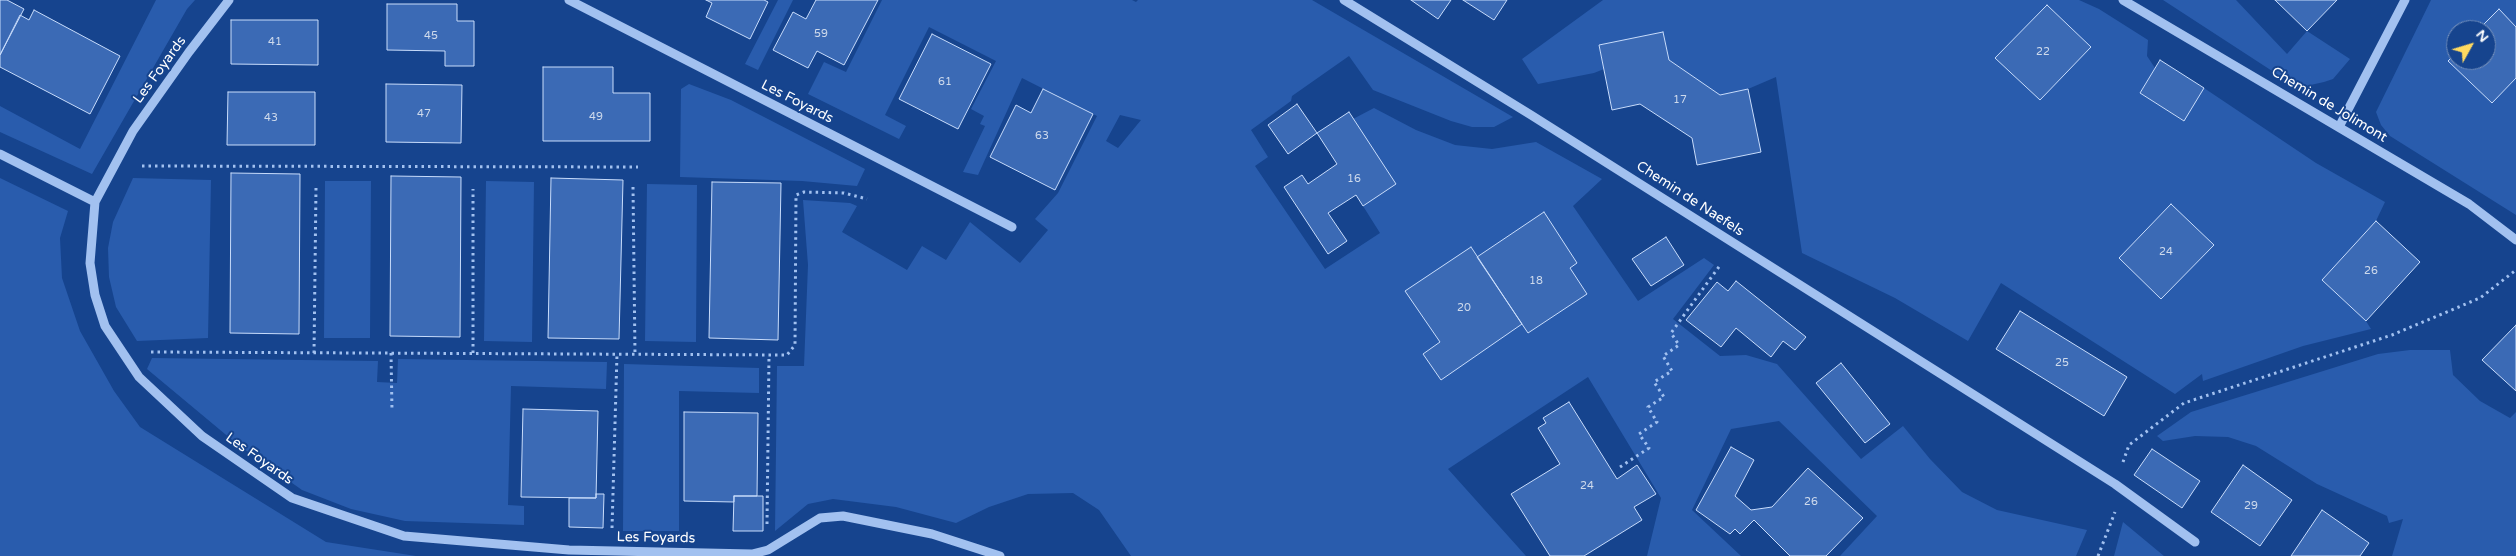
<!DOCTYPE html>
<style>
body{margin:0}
#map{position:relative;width:2516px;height:556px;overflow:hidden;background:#16448e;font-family:"Varela Round",sans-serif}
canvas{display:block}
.north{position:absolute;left:2446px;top:20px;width:50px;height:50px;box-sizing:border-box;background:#16448e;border:1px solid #738fbb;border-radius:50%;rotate:51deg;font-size:14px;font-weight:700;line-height:20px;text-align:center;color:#fff}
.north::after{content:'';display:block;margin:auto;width:18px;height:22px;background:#ffda60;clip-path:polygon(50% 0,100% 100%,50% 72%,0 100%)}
</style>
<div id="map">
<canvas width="2516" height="556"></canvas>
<div class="north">N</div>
</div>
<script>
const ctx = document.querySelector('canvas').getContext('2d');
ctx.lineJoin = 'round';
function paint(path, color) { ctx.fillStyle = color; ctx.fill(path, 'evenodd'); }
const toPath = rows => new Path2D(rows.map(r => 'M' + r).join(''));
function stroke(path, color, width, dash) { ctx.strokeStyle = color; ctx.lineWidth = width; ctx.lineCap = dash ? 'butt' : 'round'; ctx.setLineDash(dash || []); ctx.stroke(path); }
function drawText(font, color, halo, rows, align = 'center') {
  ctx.font = font + ' "Varela Round",sans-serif'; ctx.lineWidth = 4; ctx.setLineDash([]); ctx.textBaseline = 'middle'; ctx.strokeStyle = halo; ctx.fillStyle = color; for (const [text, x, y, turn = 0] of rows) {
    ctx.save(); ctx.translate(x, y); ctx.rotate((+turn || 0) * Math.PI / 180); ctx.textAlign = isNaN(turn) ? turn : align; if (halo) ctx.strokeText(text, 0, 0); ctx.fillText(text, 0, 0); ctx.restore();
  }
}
paint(toPath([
 [156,0,195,0,187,9,92,174,0,132,0,106,80,149],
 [778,0,793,0,758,70,745,64],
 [882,0,1132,0,1136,2,1138,0,1312,0,1513,117,1494,127,1472,127,1451,121,1373,90,1349,56,1292,96,1291,101,1251,130,1268,157,1255,166,1325,269,1380,233,1363,206,1353,119,1374,108,1416,130,1455,145,1492,149,1536,142,1602,179,1573,206,1638,301,1704,258,1714,265,1673,319,1720,356,1746,355,1777,364,1861,459,1903,426,1930,459,1962,492,1997,510,2087,530,2076,556,1840,556,1877,516,1779,421,1731,429,1692,510,1741,556,1647,556,1661,498,1588,377,1448,469,1526,556,1131,556,1099,510,1073,493,1028,494,989,507,956,523,896,507,833,499,808,504,775,531,777,366,804,366,808,265,803,200,850,203,857,206,842,232,907,270,922,246,946,260,970,222,1020,263,1048,230,1035,219,1058,193,1097,116,1022,78,978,175,963,172,985,126,980,124,984,116,971,109,996,61,929,27,885,115,906,126,899,139,808,94,824,62,846,72],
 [1120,115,1141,120,1118,148,1106,141],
 [1603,0,2079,0,2099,9,2148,40,2147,56,2155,68,2140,93,2183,121,2204,88,2316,163,2385,202,2376,221,2322,280,2366,321,2371,329,2303,346,2203,381,2202,374,2175,394,2001,283,1968,341,1895,298,1802,253,1776,77,1748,89,1720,95,1669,60,1663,32,1599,45,1604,69,1594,73,1538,84,1522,59],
 [2163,0,2236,0,2287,54,2307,31,2350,59,2333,79,2324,82,2306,86,2286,80],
 [2431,0,2516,0,2516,215,2390,136,2381,125,2376,112],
 [2456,30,2486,30,2486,60,2456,60],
 [689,84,731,100,865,169,857,186,802,181,680,177,681,89],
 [0,178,68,211,60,238,62,278,80,331,114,391,140,427,326,542,416,556,0,556],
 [133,178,211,180,208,338,137,341,116,307,109,277,108,248,113,222],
 [325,181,371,181,370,338,324,338],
 [486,181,534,182,532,342,484,341],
 [647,184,697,185,696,342,645,341],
 [2410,350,2450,350,2453,375,2480,401,2510,418,2516,412,2516,556,2392,556,2403,519,2389,523,2387,516,2317,484,2256,446,2228,437,2195,436,2163,441,2157,436,2191,412,2378,354],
 [152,358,378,361,377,382,397,383,398,359,607,362,606,389,511,386,508,505,524,506,524,525,405,521,351,509,302,490,237,444,147,369],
 [624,364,759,368,759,393,679,391,679,531,623,531],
 [2123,522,2164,556,2114,556]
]), '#295cad');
const building = toPath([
 [0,0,7,0,24,9,0,55,0,0],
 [706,0,764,0,768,2,750,39,706,17,712,3,706,0],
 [816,0,878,0,844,65,817,51,808,68,773,50,793,12,806,19,816,0],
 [1411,0,1451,0,1438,19,1411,0],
 [1463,0,1507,0,1494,20,1463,0],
 [2275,0,2337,0,2307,31,2275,0],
 [387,4,457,4,457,21,474,21,474,66,445,66,445,51,387,50,387,4],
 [2047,5,2091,47,2040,100,1995,58,2047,5],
 [2499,9,2516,27,2516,78,2492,103,2448,61,2456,53,2456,60,2486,60,2486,30,2478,30,2499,9],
 [34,10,120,56,90,114,0,67,0,55,20,15,29,20,34,10],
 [231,20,318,20,318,65,231,64,231,20],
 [1663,32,1669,60,1720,95,1748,89,1761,152,1697,165,1692,138,1640,104,1612,110,1599,45,1663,32],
 [932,34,991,64,958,129,899,99,932,34],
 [2160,60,2204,88,2184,121,2140,93,2160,60],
 [543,67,613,67,613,93,650,93,650,141,543,141,543,67],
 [386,84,462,85,461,143,386,142,386,84],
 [1043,89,1093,114,1055,190,990,157,1016,105,1031,113,1043,89],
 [228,92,315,92,315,145,227,145,228,92],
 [1297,104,1317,133,1288,154,1268,125,1297,104],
 [1349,112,1396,184,1363,206,1356,195,1328,213,1347,241,1328,254,1284,187,1302,175,1308,184,1337,164,1317,133,1349,112],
 [231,173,300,174,299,334,230,333,231,173],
 [391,176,461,177,460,337,390,336,391,176],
 [551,178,623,180,619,339,548,338,551,178],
 [712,182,781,183,778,340,709,338,712,182],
 [2171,204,2214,245,2161,299,2119,258,2171,204],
 [1544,212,1577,263,1570,268,1587,294,1528,333,1477,257,1544,212],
 [2376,221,2420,262,2366,321,2322,280,2376,221],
 [1666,237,1684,265,1651,286,1632,259,1666,237],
 [1471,247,1522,324,1441,380,1423,354,1440,342,1405,291,1471,247],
 [1736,281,1806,337,1795,350,1783,341,1771,357,1736,328,1721,347,1686,320,1717,282,1728,291,1736,281],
 [2020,311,2127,377,2104,416,1996,349,2020,311],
 [2516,325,2516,391,2482,360,2516,325],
 [1841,363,1890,424,1865,443,1816,383,1841,363],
 [1569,402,1617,479,1637,465,1656,494,1634,507,1642,520,1584,556,1550,556,1511,494,1560,464,1538,428,1546,423,1543,418,1569,402],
 [523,409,598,411,596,498,521,497,523,409],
 [684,412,758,413,757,496,734,496,734,502,684,501,684,412],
 [1731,447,1754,460,1735,496,1751,510,1772,507,1808,468,1863,518,1826,556,1790,556,1754,520,1740,534,1735,529,1730,534,1696,510,1731,447],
 [2152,449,2200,481,2182,508,2134,475,2152,449],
 [2243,465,2292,500,2260,546,2211,512,2243,465],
 [596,494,604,494,603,528,569,527,569,498,596,498,596,494],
 [734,496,763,496,763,531,733,531,734,496],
 [2322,510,2369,543,2360,556,2291,556,2322,510]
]);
paint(building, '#3b6ab5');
stroke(building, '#c8dcfb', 1);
stroke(toPath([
 [142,166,638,167],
 [633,187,635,354],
 [151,352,787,355,795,345,796,195,804,192,844,193,867,199],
 [314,353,316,187],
 [391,353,392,411],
 [473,353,473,189],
 [2123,462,2129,445,2184,403,2392,335,2480,298,2516,270],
 [1620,467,1649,448,1639,434,1657,422,1648,407,1664,397,1654,382,1672,371,1663,356,1679,345,1671,333,1721,264],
 [767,524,769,355],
 [612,528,617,354],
 [2098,556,2115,512]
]), '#a2c1f0', 3, [2.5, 4]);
stroke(toPath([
 [229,0,189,52,133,131,95,202,90,263,95,295,105,326,139,377,202,436,292,498,404,536,569,550,752,554,768,550,820,518,843,516,932,534,1000,556],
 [569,0,1012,227],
 [1344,0,1531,115,2115,484,2195,542],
 [2123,0,2469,204,2516,240],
 [2339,127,2405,0],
 [0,154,95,202]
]), '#a2c1f0', 9);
drawText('11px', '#cedaec', null, [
 ["59",821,34],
 ["45",431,36],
 ["41",275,42],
 ["22",2043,52],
 ["61",945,82],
 ["17",1680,100],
 ["47",424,114],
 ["49",596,117],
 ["43",271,118],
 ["63",1042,136],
 ["16",1354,179],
 ["24",2166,252],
 ["26",2371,271],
 ["18",1536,281],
 ["20",1464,308],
 ["25",2062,363],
 ["24",1587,486],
 ["26",1811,502],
 ["29",2251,506]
]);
drawText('14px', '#fff', '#16448e', [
 ["Les Foyards",160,70,-54],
 ["Les Foyards",797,102,27],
 ["Chemin de Jolimont",2329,105,31],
 ["Chemin de Naefels",1690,199,33],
 ["Les Foyards",259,459,35],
 ["Les Foyards",656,538,1]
]);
</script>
